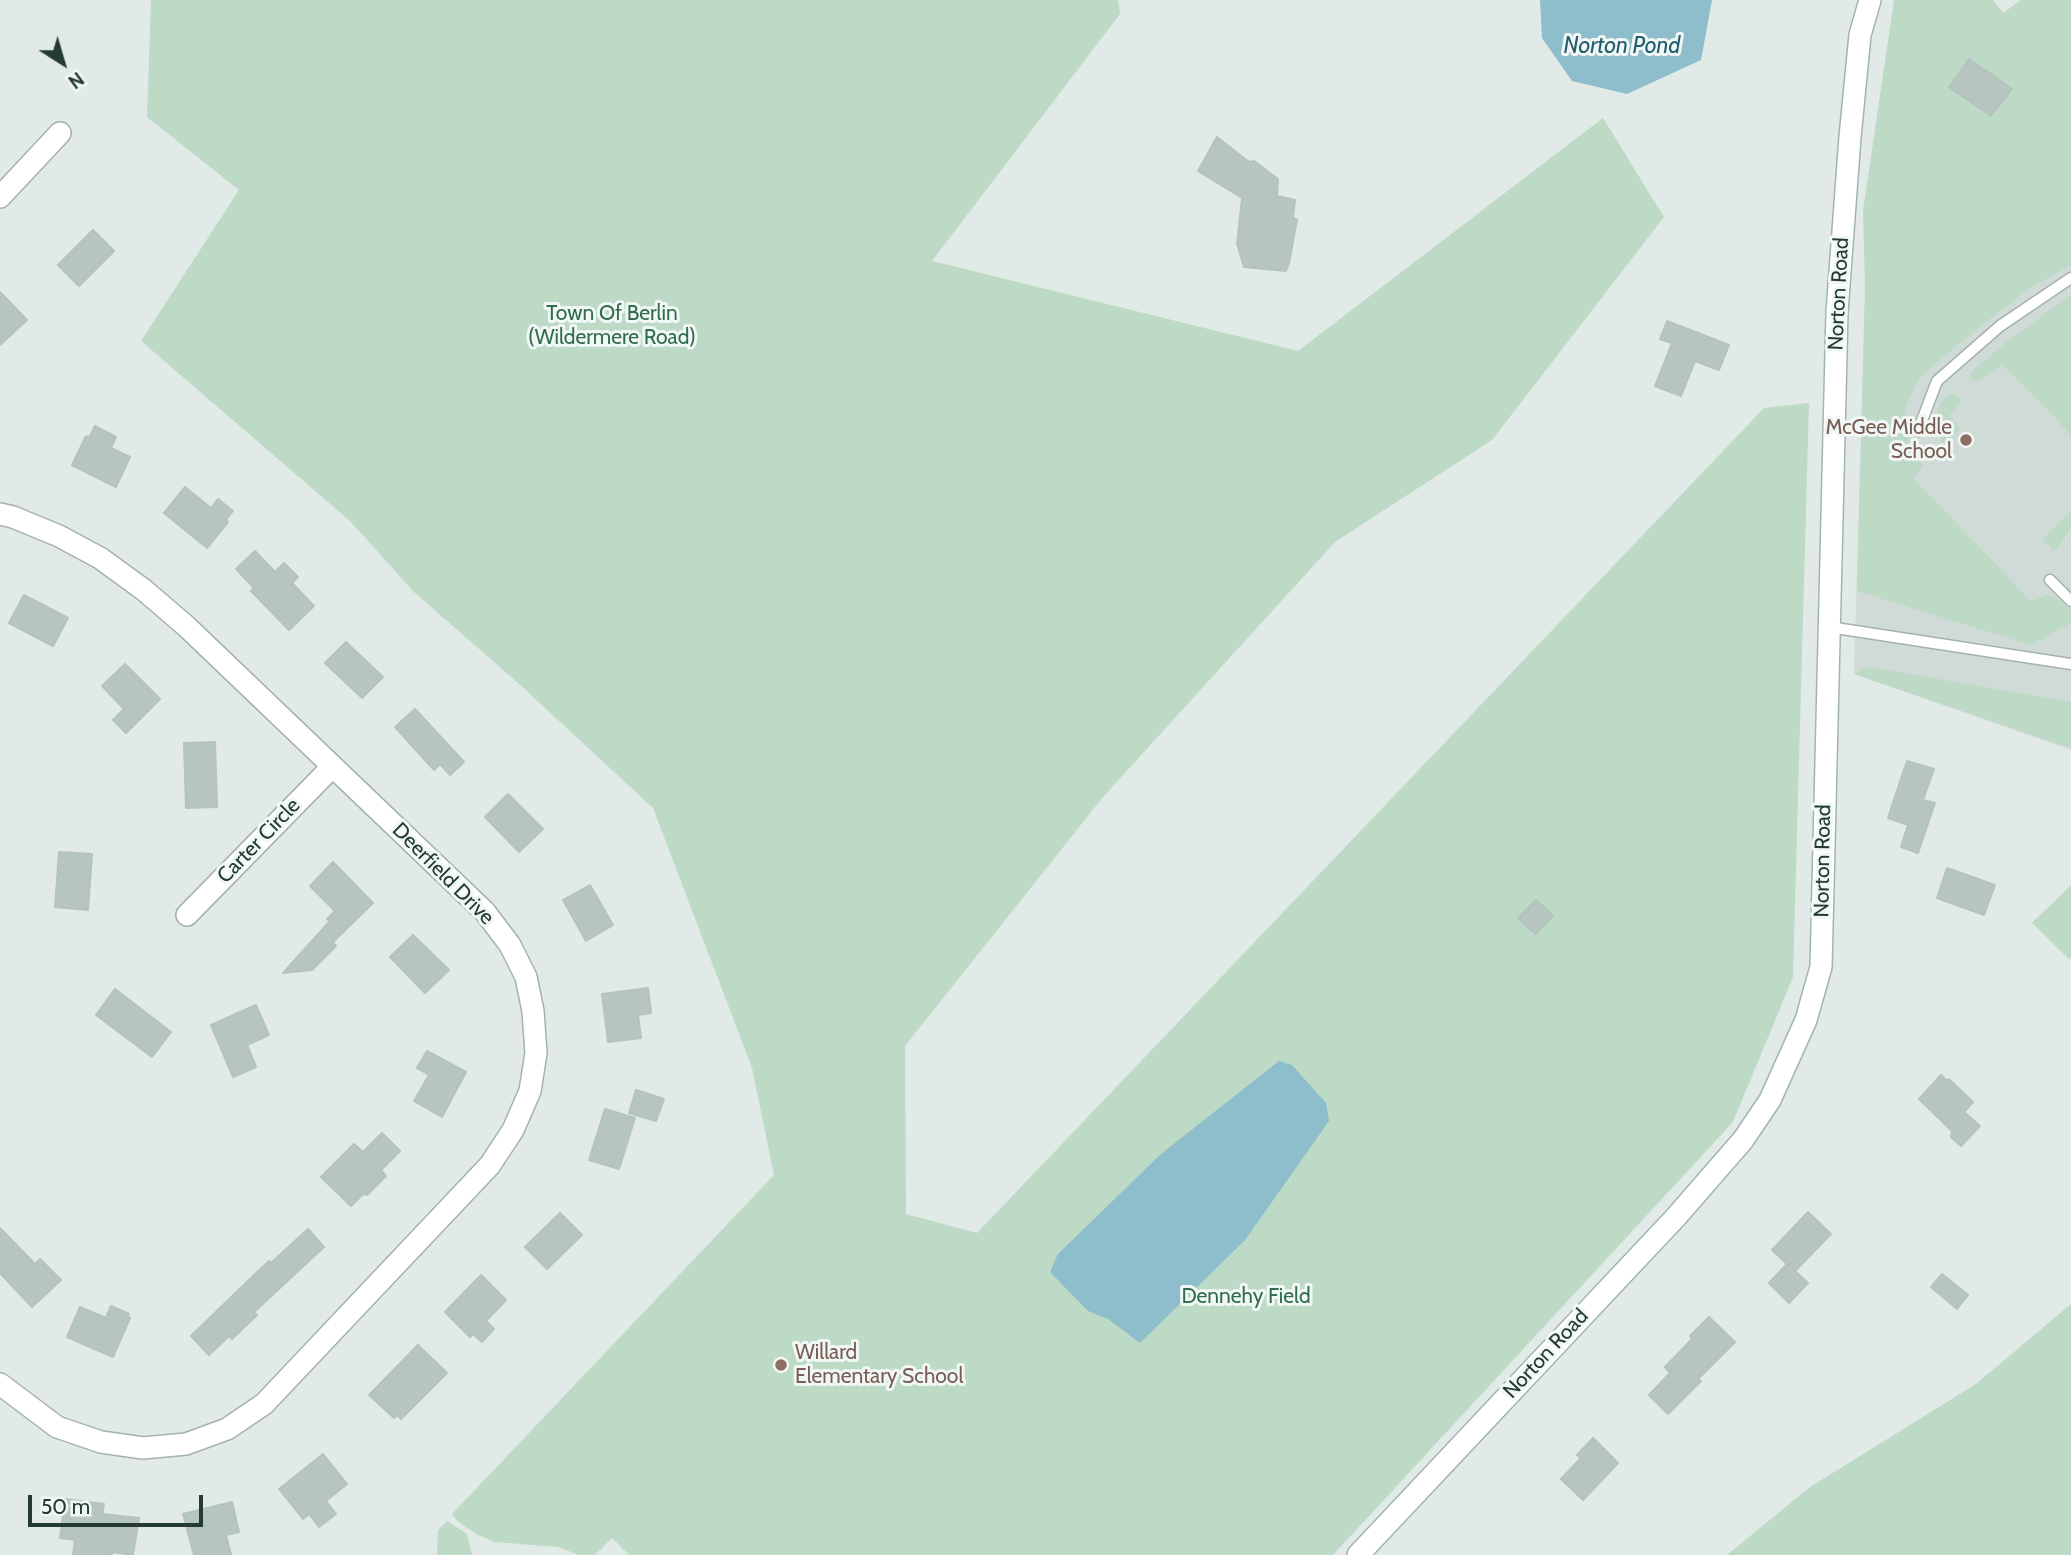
<!DOCTYPE html>
<style>
body{margin:0}
#map{position:relative;width:2071px;height:1555px;overflow:hidden;background:#e1eae7;font-family:Cabin,sans-serif}
canvas{display:block}
.north{position:absolute;left:28px;top:28px;width:70px;height:70px;-webkit-text-stroke:5px #f1f7f5;paint-order:stroke;rotate:143deg;font-size:19px;font-weight:700;line-height:28px;text-align:center;color:#233a35}
.north::after{content:'';display:block;margin:auto;width:24px;height:32px;background:#233a35;clip-path:polygon(50% 0,100% 100%,50% 72%,0 100%)}
.scale{position:absolute;left:28px;top:1495px;width:175px;height:32px;box-sizing:border-box;border:4px solid #233a35;border-top:0;padding-left:9px;font-size:21px;line-height:24px;white-space:nowrap;color:#233a35;-webkit-text-stroke:5px #f1f7f5;paint-order:stroke}
</style>
<div id="map">
<canvas width="2071" height="1555"></canvas>
<div class="north">N</div>
<div class="scale">50 m</div>
</div>
<script>
const ctx = document.querySelector('canvas').getContext('2d');
ctx.lineJoin = 'round';
function paint(path, color) { ctx.fillStyle = color; ctx.fill(path, 'evenodd'); }
const toPath = rows => new Path2D(rows.map(r => 'M' + r).join(''));
function stroke(path, color, width, dash) { ctx.strokeStyle = color; ctx.lineWidth = width; ctx.lineCap = dash ? 'butt' : 'round'; ctx.setLineDash(dash || []); ctx.stroke(path); }
function drawText(font, color, halo, rows, align = 'center') {
  ctx.font = font + ' Cabin,sans-serif'; ctx.lineWidth = 6; ctx.setLineDash([]); ctx.textBaseline = 'middle'; ctx.strokeStyle = halo; ctx.fillStyle = color; for (const [text, x, y, turn = 0] of rows) {
    ctx.save(); ctx.translate(x, y); ctx.rotate((+turn || 0) * Math.PI / 180); ctx.textAlign = isNaN(turn) ? turn : align; if (halo) ctx.strokeText(text, 0, 0); ctx.fillText(text, 0, 0); ctx.restore();
  }
}
paint(toPath([
 [2071,167,2071,750,1854,674,1865,290]
]), '#d0dad6');
paint(toPath([
 [151,0,1118,0,1120,14,932,261,1298,351,1603,118,1664,217,1492,440,1335,542,1103,797,905,1046,906,1214,977,1233,1764,408,1809,403,1793,977,1733,1122,1333,1555,629,1555,612,1538,595,1555,579,1555,558,1547,495,1542,478,1535,457,1521,452,1514,774,1175,752,1068,653,808,517,682,414,592,350,521,141,341,239,190,147,117],
 [1894,0,1993,0,2003,13,2021,0,2071,0,2071,265,2031,287,1978,328,1919,378,1905,408,1909,444,1923,466,1913,478,2031,601,2047,595,2054,596,2071,611,2071,623,2031,645,1857,591,1865,290,1863,211],
 [2071,295,2071,436,2050,411,2002,365,1980,380,1974,381,1970,379,1970,374,2000,347],
 [1952,393,1961,398,1961,402,1949,416,1960,429,1947,442,1943,442,1937,433,1937,410,1942,401],
 [2071,511,2071,527,2057,549,2053,551,2043,539],
 [1869,667,2071,702,2071,748,1854,674],
 [2071,885,2071,957,2069,959,2032,923],
 [2071,1304,2071,1555,1727,1555,1810,1487,1976,1384],
 [447,1521,467,1534,472,1555,437,1555,438,1530]
]), '#bcdac6');
paint(toPath([
 [1540,0,1712,0,1701,60,1627,94,1572,81,1542,38],
 [1279,1061,1292,1065,1326,1103,1329,1121,1245,1240,1140,1343,1108,1319,1088,1311,1050,1272,1058,1254,1161,1154]
]), '#8ebdcb');
const building = toPath([
 [1969,59,2012,89,1991,116,1949,87,1969,59],
 [1217,137,1249,162,1254,161,1278,179,1277,196,1295,200,1293,218,1297,220,1289,263,1286,271,1244,267,1237,244,1242,198,1198,171,1217,137],
 [93,230,114,251,79,286,58,265,93,230],
 [0,292,27,320,0,345,0,292],
 [1667,321,1729,345,1719,370,1695,361,1681,396,1655,386,1672,343,1660,339,1667,321],
 [95,426,116,437,111,448,130,457,116,487,72,465,86,436,89,438,95,426],
 [185,487,211,508,218,499,233,511,226,520,228,522,207,548,164,513,185,487],
 [255,551,275,572,284,563,298,577,292,583,314,606,289,630,251,591,254,588,236,569,255,551],
 [24,595,68,618,53,646,9,623,24,595],
 [346,642,383,677,362,698,325,663,346,642],
 [125,664,160,699,126,733,113,720,124,709,102,686,125,664],
 [415,709,464,762,450,775,440,764,434,770,395,727,415,709],
 [215,742,217,807,186,808,184,743,215,742],
 [1907,761,1934,769,1923,800,1935,803,1918,853,1901,847,1908,825,1888,818,1907,761],
 [508,794,543,829,519,852,485,817,508,794],
 [59,852,92,854,88,910,55,907,59,852],
 [333,862,373,903,333,942,336,946,312,970,283,973,330,921,327,919,335,911,310,886,333,862],
 [1947,868,1995,885,1984,915,1937,898,1947,868],
 [590,885,613,925,586,941,563,900,590,885],
 [1536,900,1553,916,1535,934,1518,918,1536,900],
 [413,935,449,970,425,993,390,957,413,935],
 [648,988,651,1013,638,1015,641,1038,608,1042,602,994,648,988],
 [115,989,171,1032,152,1057,96,1015,115,989],
 [256,1005,269,1035,247,1045,256,1067,233,1077,211,1025,256,1005],
 [427,1051,466,1072,442,1117,414,1101,429,1075,417,1068,427,1051],
 [1941,1075,1947,1081,1949,1079,1973,1102,1964,1112,1980,1126,1961,1146,1951,1137,1952,1131,1919,1099,1941,1075],
 [636,1090,664,1099,656,1121,629,1113,636,1090],
 [605,1109,635,1118,619,1169,589,1160,605,1109],
 [382,1133,400,1151,381,1170,386,1176,367,1195,363,1194,351,1206,321,1177,354,1144,363,1152,382,1133],
 [1808,1212,1831,1234,1795,1271,1808,1283,1789,1303,1769,1283,1787,1264,1772,1250,1808,1212],
 [560,1213,582,1235,547,1269,525,1247,560,1213],
 [0,1228,35,1264,40,1259,61,1280,32,1307,0,1273,0,1228],
 [308,1229,324,1247,254,1312,257,1315,232,1339,229,1336,209,1355,191,1336,253,1276,269,1261,271,1263,308,1229],
 [1942,1274,1968,1295,1957,1309,1931,1287,1942,1274],
 [481,1275,506,1300,486,1321,494,1329,482,1342,473,1334,470,1337,445,1312,481,1275],
 [111,1306,129,1314,128,1317,130,1318,113,1357,67,1337,80,1307,106,1318,111,1306],
 [1709,1317,1735,1342,1698,1379,1701,1381,1668,1414,1649,1395,1670,1373,1665,1367,1692,1339,1690,1336,1709,1317],
 [418,1345,447,1373,401,1419,397,1415,394,1418,369,1395,418,1345],
 [1593,1438,1618,1463,1583,1500,1561,1479,1581,1458,1577,1455,1593,1438],
 [323,1454,347,1484,326,1501,336,1514,319,1527,309,1514,303,1519,279,1489,323,1454],
 [65,1499,104,1504,102,1514,139,1518,133,1555,112,1552,112,1555,73,1555,75,1540,60,1538,65,1499],
 [232,1502,239,1532,226,1535,231,1555,194,1555,183,1514,232,1502]
]);
paint(building, '#b7c5c0');
stroke(building, '#b4c3be', 2);
const lane = toPath([
 [1918,431,1937,381,2000,326,2071,278],
 [2050,580,2071,601],
 [1829,627,2071,664]
]);
const street = toPath([
 [0,197,60,133],
 [0,514,13,517,59,536,100,558,144,590,186,626,485,912,510,945,526,977,533,1011,536,1053,530,1091,513,1130,490,1165,264,1404,227,1429,186,1444,143,1448,101,1442,57,1427,0,1384],
 [187,915,332,767]
]);
const secondary = toPath([
 [1358,1555,1676,1217,1743,1140,1770,1100,1806,1020,1821,967,1837,312,1850,137,1860,35,1870,0]
]);
stroke(lane, '#a4b2ae', 13);
stroke(street, '#a4b2ae', 24);
stroke(secondary, '#a1b5af', 24);
stroke(lane, '#fff', 10);
stroke(street, '#fff', 21);
stroke(secondary, '#fff', 21);
for (const [x, y, r, color] of [
 [1966,440,7,"#8d6e63"],
 [781,1365,7,"#8d6e63"]
]) { const dot = new Path2D(); dot.arc(x, y, r, 0, 2 * Math.PI); ctx.fillStyle = color; ctx.fill(dot); stroke(dot, '#f1f7f5', 2.5); }
drawText('21px', '#233a35', '#f1f7f5', [
 ["Norton Road",1839,294,-87],
 ["Carter Circle",259,841,-46],
 ["Norton Road",1823,861,-89],
 ["Deerfield Drive",443,874,45],
 ["Norton Road",1546,1354,-47]
]);
drawText('21px', '#316d4d', '#f1f7f5', [
 ["Town Of Berlin",612,314],
 ["(Wildermere Road)",612,338],
 ["Dennehy Field",1246,1297]
]);
drawText('21px', '#785e54', '#f1f7f5', [
 ["McGee Middle",1952,428],
 ["School",1952,452],
 ["Willard",795,1353,"left"],
 ["Elementary School",795,1377,"left"]
], 'right');
drawText('italic 23px', '#235d70', '#f1f7f5', [
 ["Norton Pond",1622,46]
]);
</script>
